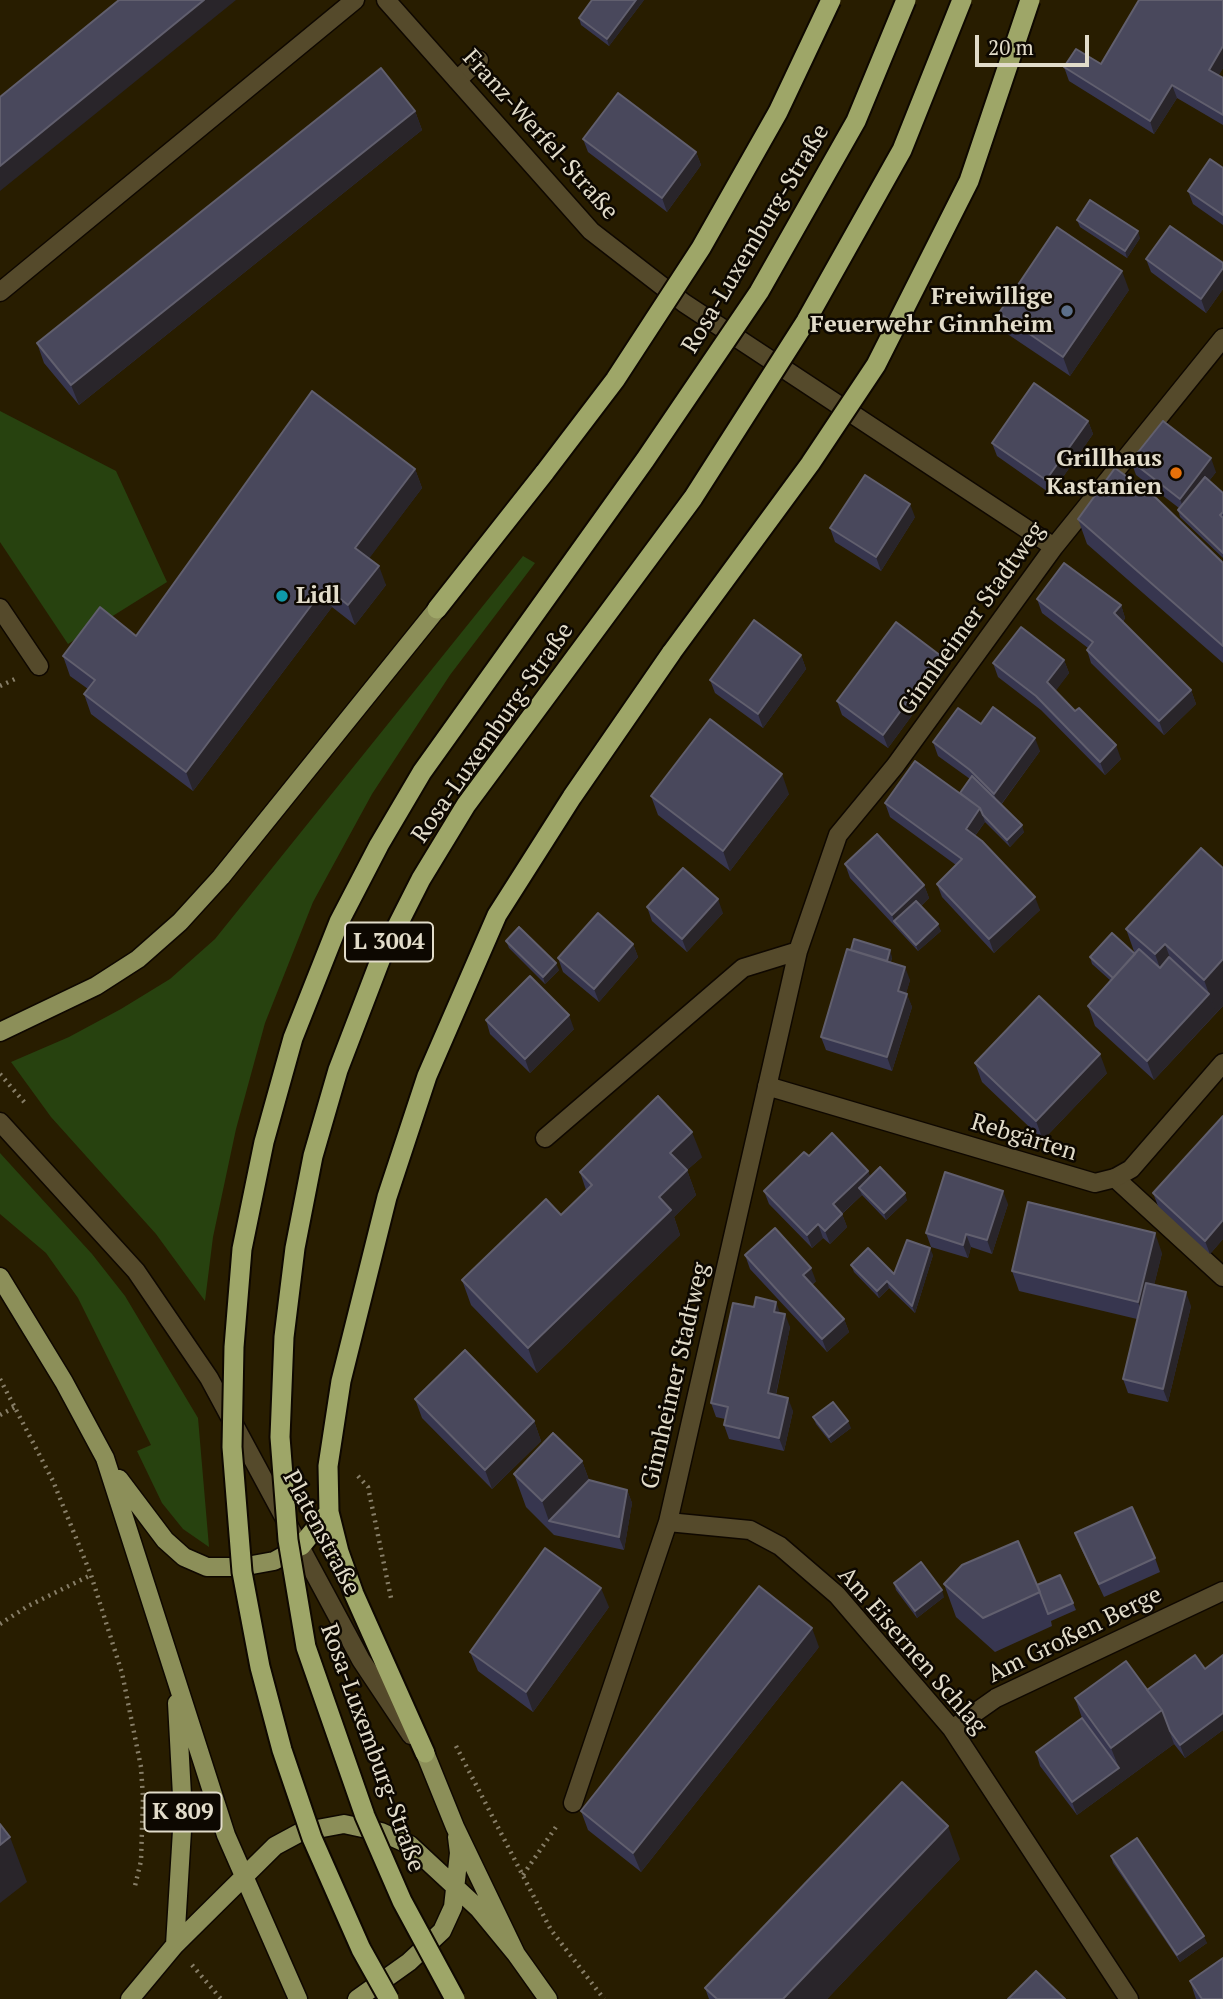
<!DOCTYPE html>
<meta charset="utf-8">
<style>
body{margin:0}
#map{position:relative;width:1223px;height:1999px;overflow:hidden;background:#281d00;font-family:"PT Serif",serif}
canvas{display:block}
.scale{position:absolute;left:975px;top:35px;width:114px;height:32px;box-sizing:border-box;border:4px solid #e2dcca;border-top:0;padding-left:9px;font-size:21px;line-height:24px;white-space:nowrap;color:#e2dcca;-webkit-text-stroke:5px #0d0801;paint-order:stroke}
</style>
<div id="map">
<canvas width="1223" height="1999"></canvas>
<div class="scale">20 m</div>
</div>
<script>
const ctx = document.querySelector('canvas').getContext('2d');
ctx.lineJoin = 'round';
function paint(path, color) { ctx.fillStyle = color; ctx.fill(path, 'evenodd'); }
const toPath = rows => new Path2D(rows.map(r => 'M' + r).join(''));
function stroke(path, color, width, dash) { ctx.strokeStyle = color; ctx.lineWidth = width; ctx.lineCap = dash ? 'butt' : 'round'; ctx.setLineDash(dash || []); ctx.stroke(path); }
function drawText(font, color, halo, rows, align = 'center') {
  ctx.font = font + ' "PT Serif",serif'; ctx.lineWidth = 5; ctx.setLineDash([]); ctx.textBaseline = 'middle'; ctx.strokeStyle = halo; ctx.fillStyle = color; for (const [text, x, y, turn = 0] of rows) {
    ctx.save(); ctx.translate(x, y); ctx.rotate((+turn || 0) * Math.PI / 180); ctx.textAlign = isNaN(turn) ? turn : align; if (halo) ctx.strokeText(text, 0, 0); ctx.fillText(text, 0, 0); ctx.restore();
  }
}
paint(toPath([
 [0,411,116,471,167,582,68,644,0,542],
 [523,556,535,563,450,675,372,794,313,902,265,1023,236,1129,213,1237,205,1301,156,1234,51,1117,11,1062,69,1037,121,1009,170,979,215,939],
 [0,1153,92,1254,125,1296,198,1418,209,1547,183,1529,162,1503,137,1451,151,1445,78,1298,46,1253,0,1214]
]), '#27420f');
const service = toPath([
 [457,80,479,60],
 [1115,1178,1223,1277]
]);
const minor = toPath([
 [386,0,591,231,684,303,1054,547],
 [0,292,355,0],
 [0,608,39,666],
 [767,1086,1095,1183,1115,1178,1131,1169,1223,1063],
 [0,1122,136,1271,209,1378,361,1660,411,1735],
 [545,1138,743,968,798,951],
 [668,1522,750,1530,780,1546,837,1595,952,1729,1129,1999],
 [952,1729,996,1698,1223,1591],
 [573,1803,668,1522,798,951,838,835,895,766,1054,547,1223,338]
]);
const primary = toPath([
 [0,1032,96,986,138,959,180,922,221,877,437,609],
 [0,1277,64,1382,105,1458,226,1835,298,1999],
 [119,1479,165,1540,184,1557,207,1567,241,1567,274,1561,301,1546],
 [425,1753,455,1827,516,1954,548,1999],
 [175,1945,183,1814,177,1703],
 [130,1999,175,1945,275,1846,301,1832,344,1824,381,1832,410,1845,479,1909,516,1954],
 [357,1999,409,1962,442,1931,453,1907,459,1853,457,1837]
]);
const trunk = toPath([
 [437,609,545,472],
 [301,1546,329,1512],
 [425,1753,354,1594,339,1552,329,1512,328,1466,341,1381,387,1197,427,1076,497,915,572,797,672,652]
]);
stroke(service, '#0f0800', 21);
stroke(minor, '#0f0800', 21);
stroke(primary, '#0f0800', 21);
stroke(trunk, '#0f0800', 23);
stroke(toPath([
 [0,686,15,679],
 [0,1074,25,1103],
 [0,1379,53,1481,91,1575,122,1673,141,1767,143,1798,141,1861,134,1890],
 [0,1415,15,1407],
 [358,1476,368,1487,391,1598],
 [0,1624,28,1606,91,1575],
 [456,1746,551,1930,604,1999],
 [523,1875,558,1824],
 [192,1965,221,1999]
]), '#877e67', 4.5, [2, 5]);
stroke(service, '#554a2b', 18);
stroke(minor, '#554a2b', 18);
stroke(primary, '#8c8f59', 18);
stroke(trunk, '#9ea668', 19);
const trunkBridge = toPath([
 [545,472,615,380,701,248,778,112,831,0],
 [672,652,810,464,876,365,969,181,1030,0],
 [389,1999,361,1949,312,1838,282,1750,260,1667,242,1572,232,1447,234,1347,242,1249,264,1142,293,1038,339,922,379,845,422,772,645,460,759,292,856,121,906,0],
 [455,1999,402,1901,365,1816,306,1647,288,1540,280,1437,284,1337,295,1248,313,1156,338,1070,381,958,421,879,466,805,693,498,806,321,902,150,962,0]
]);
stroke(trunkBridge, '#0f0800', 23, []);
stroke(trunkBridge, '#9ea668', 19);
paint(toPath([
 [644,0,609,46,581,25,579,18],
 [1223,0,1223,68,1218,76,1223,78,1223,125,1177,98,1154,134,1069,81,1064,67,1101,64],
 [415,111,422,130,79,405,44,363,37,343],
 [583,139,696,152,701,165,667,212,588,152],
 [1223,168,1223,225,1193,204,1188,191],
 [1077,220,1140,238,1127,258,1080,227],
 [1146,259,1223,263,1223,289,1206,313,1151,272],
 [1129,290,1070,376,1006,333,999,313],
 [1088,421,1093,434,1051,494,997,456,992,443],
 [1131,461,1216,472,1209,481,1223,493,1223,558,1180,517,1178,510,1179,508,1136,475],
 [415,469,422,488,369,558,386,585,355,625,332,607,193,791,91,714,84,694,88,689,70,676,63,656,136,636],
 [915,517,881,571,835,542,830,528],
 [1078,519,1223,563,1223,663,1087,544],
 [1037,599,1121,605,1125,618,1123,622,1191,690,1196,704,1164,735,1091,663,1087,650,1088,648,1042,613],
 [801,655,806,669,763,728,715,693,710,680],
 [941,656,946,669,888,748,842,715,837,701],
 [1064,660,1069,673,1055,691,1121,759,1105,775,1041,710,998,677,993,663],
 [981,724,1040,751,1001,805,1024,832,1010,847,985,822,975,836,1040,910,994,953,942,897,937,884,956,865,890,817,885,803,960,793,970,779,938,756,933,742],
 [789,794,730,871,658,815,651,796],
 [1201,848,1223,1006,1154,1080,1095,1026,1088,1006,1111,981,1092,964,1090,957,1135,954,1126,929],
 [845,864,924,885,929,898,921,906,941,931,918,951,850,878],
 [647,907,723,913,687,952,652,921],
 [506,941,559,970,545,984,509,948],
 [633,944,638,957,599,1002,563,972,558,958],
 [892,957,891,962,910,980,906,993,912,1007,892,1071,826,1050,821,1037],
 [486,1020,574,1029,530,1073,490,1034],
 [975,1063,1107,1073,1043,1140,982,1082],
 [1223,1116,1223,1239,1210,1254,1158,1206,1153,1193],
 [809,1156,868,1171,870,1177,907,1200,886,1220,862,1195,842,1214,847,1227,830,1244,823,1238,812,1248,769,1204,764,1191],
 [702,1157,687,1170,696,1195,674,1217,680,1235,537,1373,471,1305,462,1280,561,1215,586,1190,580,1172],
 [1008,1204,992,1254,971,1247,968,1258,931,1247,926,1233],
 [1162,1253,1154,1285,1191,1306,1168,1402,1128,1393,1123,1379,1137,1319,1019,1291,1012,1271],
 [745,1255,816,1281,812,1285,844,1319,849,1332,827,1352,750,1269],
 [933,1255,915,1313,889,1288,879,1298,854,1272,851,1265,894,1274],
 [780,1313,790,1327,776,1395,793,1411,784,1451,729,1439,724,1425,725,1419,716,1417,711,1403],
 [415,1399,534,1421,541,1441,492,1489,422,1418],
 [813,1417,851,1428,831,1443,816,1424],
 [582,1461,589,1480,627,1490,632,1503,624,1550,554,1535,526,1507,514,1474],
 [1075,1533,1155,1558,1160,1572,1104,1597,1080,1546],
 [894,1583,944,1597,917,1618,896,1590],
 [944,1584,1037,1585,1073,1603,1076,1610,1051,1621,1052,1626,995,1652,956,1617],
 [609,1607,533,1712,478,1671,470,1652],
 [819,1647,641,1872,588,1830,581,1811],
 [1223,1655,1223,1730,1185,1758,1174,1744,1077,1815,1040,1766,1036,1752,1082,1718,1075,1698,1147,1690,1205,1669],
 [1111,1856,1207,1943,1180,1962,1113,1863],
 [960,1859,827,1999,709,1999,705,1988],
 [1190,1981,1223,1999,1196,1999]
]), '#37364f');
paint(toPath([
 [204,0,236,0,0,191,0,166],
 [636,0,644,0,609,46,607,39],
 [1223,46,1223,68,1214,83,1209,70],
 [1172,85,1177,98,1154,134,1150,121],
 [415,111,422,130,79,405,71,385],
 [696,152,701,165,667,212,662,198],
 [1138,231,1140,238,1127,258,1125,251],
 [1223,268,1223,289,1206,313,1201,299],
 [1122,271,1129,290,1070,376,1063,357],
 [1088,421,1093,434,1051,494,1046,480],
 [1211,458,1216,472,1185,512,1180,499],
 [415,469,422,488,362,568,355,548],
 [910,504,915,517,881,571,876,557],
 [379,566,386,585,355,625,348,605],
 [325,587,332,607,193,791,186,772],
 [1121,605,1125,618,1119,627,1114,613],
 [801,655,806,669,763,728,758,714],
 [941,656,946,669,888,748,883,735],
 [1064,660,1069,673,1052,696,1047,682],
 [1191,690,1196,704,1164,735,1159,721],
 [1035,738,1040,751,999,807,994,794],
 [1116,745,1121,759,1105,775,1100,762],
 [782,774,789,794,730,871,723,851],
 [980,808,985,822,970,842,966,829],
 [1022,825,1024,832,1010,847,1007,840],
 [924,885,929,898,899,926,894,921,892,915],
 [1035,897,1040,910,994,953,989,939],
 [718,899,723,913,687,952,682,939],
 [938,924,941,931,918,951,916,945],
 [633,944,638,957,599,1002,594,989],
 [1165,944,1177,977,1167,988,1155,954],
 [890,950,892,957,887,973,885,966],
 [1223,959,1223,1006,1216,1013,1204,980],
 [556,963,559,970,545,984,543,977],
 [905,967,910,980,903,1005,898,991],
 [907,994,912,1007,892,1071,887,1057],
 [1209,994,1216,1013,1154,1080,1147,1061],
 [569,1015,574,1029,530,1073,525,1059],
 [1100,1054,1107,1073,1043,1140,1036,1121],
 [692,1132,702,1157,687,1170,696,1195,674,1217,680,1235,537,1373,528,1348,659,1197,670,1153],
 [868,1171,873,1184,859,1188,862,1195,838,1217,833,1204],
 [1003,1191,1008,1204,992,1254,987,1240],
 [905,1193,907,1200,886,1220,884,1213],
 [842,1214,847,1227,830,1244,825,1231],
 [1223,1220,1223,1239,1210,1254,1205,1241],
 [818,1224,823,1238,812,1248,807,1235],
 [1155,1233,1162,1253,1145,1321,1138,1302],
 [966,1234,971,1247,968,1258,963,1245],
 [930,1248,933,1255,915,1313,912,1306],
 [811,1268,816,1281,807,1288,803,1275],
 [887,1281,889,1288,879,1298,877,1291],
 [1186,1292,1191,1306,1168,1402,1163,1389],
 [776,1302,781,1315,774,1312],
 [785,1314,790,1327,773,1407,768,1393],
 [844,1319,849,1332,827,1352,822,1339],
 [788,1398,793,1411,784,1451,779,1438],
 [534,1421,541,1441,492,1489,485,1470],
 [848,1421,851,1428,831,1443,829,1437],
 [582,1461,594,1494,549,1521,542,1501],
 [627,1490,632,1503,624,1550,619,1537],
 [601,1588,609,1607,533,1712,526,1692],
 [942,1590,944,1597,917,1618,915,1611],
 [812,1628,819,1647,641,1872,633,1853],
 [1162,1710,1174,1744,1077,1815,1072,1802,1119,1768,1111,1748],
 [1223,1713,1223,1730,1185,1758,1180,1745],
 [948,1826,960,1859,827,1999,783,1999],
 [10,1837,27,1882,0,1903,0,1845],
 [1204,1936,1207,1943,1180,1962,1177,1955]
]), '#29252a');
const building = toPath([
 [119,0,204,0,0,166,0,97,119,0],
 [592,0,636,0,607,39,579,18,592,0],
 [1139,0,1223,0,1223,46,1209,70,1223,78,1223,115,1172,85,1150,121,1064,67,1076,49,1101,64,1139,0],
 [381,68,415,111,71,385,37,343,381,68],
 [618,93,696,152,662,198,583,139,618,93],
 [1210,159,1223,168,1223,215,1188,191,1210,159],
 [1090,200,1138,231,1125,251,1077,220,1090,200],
 [1170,226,1223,263,1223,268,1201,299,1146,259,1170,226],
 [1057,227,1122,271,1063,357,999,313,1057,227],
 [1034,383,1088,421,1046,480,992,443,1034,383],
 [312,391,415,469,355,548,379,566,348,605,325,587,186,772,84,694,95,680,63,656,100,607,136,636,312,391],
 [1163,421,1211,458,1180,499,1131,461,1163,421],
 [1115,468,1156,498,1223,563,1223,646,1078,519,1115,468],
 [865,475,910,504,876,557,830,528,865,475],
 [1205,477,1223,493,1223,512,1220,515,1223,518,1223,553,1178,510,1205,477],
 [1064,563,1121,605,1114,613,1191,690,1159,721,1087,650,1093,642,1037,599,1064,563],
 [754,620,801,655,758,714,710,680,754,620],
 [896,622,941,656,883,735,837,701,896,622],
 [1021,627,1064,660,1047,682,1075,711,1079,708,1116,745,1100,762,1036,696,993,663,1021,627],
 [993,707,1035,738,994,794,970,770,933,742,958,708,981,724,993,707],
 [710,719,782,774,723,851,651,796,710,719],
 [915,761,980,808,966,829,982,841,1035,897,989,939,937,884,962,859,885,803,915,761],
 [972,776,1022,825,1007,840,983,815,980,808,960,793,972,776],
 [877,834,924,885,892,915,845,864,877,834],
 [1201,848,1223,868,1223,959,1204,980,1165,944,1155,954,1126,929,1201,848],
 [683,868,718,899,682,939,647,907,683,868],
 [916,901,938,924,916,945,894,921,916,901],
 [598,913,633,944,594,989,558,958,598,913],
 [519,927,556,963,543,977,506,941,519,927],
 [1112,933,1135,954,1113,978,1090,957,1112,933],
 [854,939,890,950,887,961,851,950,854,939],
 [847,949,905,967,898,991,907,994,887,1057,821,1037,847,949],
 [1139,949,1160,968,1169,957,1209,994,1147,1061,1088,1006,1139,949],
 [530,976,569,1015,525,1059,486,1020,530,976],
 [1039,996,1100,1054,1036,1121,975,1063,1039,996],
 [658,1096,692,1132,670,1153,687,1170,659,1197,671,1210,528,1348,462,1280,546,1199,561,1215,592,1185,580,1172,658,1096],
 [1223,1116,1223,1220,1205,1241,1153,1193,1223,1116],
 [832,1133,868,1171,833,1204,842,1214,825,1231,818,1224,807,1235,764,1191,804,1152,809,1156,832,1133],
 [880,1167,905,1193,884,1213,859,1188,880,1167],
 [945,1172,1003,1191,987,1240,966,1234,963,1245,926,1233,945,1172],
 [1028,1202,1155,1233,1138,1302,1012,1271,1028,1202],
 [775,1228,811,1268,803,1275,844,1319,822,1339,745,1255,775,1228],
 [907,1240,930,1248,912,1306,887,1281,877,1291,851,1265,868,1248,894,1274,907,1240],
 [1146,1283,1186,1292,1163,1389,1123,1379,1146,1283],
 [756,1297,776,1302,774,1312,785,1314,768,1393,788,1398,779,1438,724,1425,728,1407,711,1403,733,1303,754,1307,756,1297],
 [465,1350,534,1421,485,1470,415,1399,465,1350],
 [833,1402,848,1421,829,1437,813,1417,833,1402],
 [553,1433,582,1461,542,1501,514,1474,553,1433],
 [589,1480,627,1490,619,1537,549,1521,589,1480],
 [1132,1507,1155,1558,1099,1584,1075,1533,1132,1507],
 [1018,1541,1040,1592,983,1618,944,1584,962,1565,1018,1541],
 [545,1548,601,1588,526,1692,470,1652,545,1548],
 [921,1562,942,1590,915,1611,894,1583,921,1562],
 [1060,1575,1073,1603,1048,1614,1037,1585,1060,1575],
 [759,1586,812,1628,633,1853,581,1811,759,1586],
 [1195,1655,1205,1669,1223,1655,1223,1713,1180,1745,1170,1731,1162,1710,1147,1690,1195,1655],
 [1126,1661,1162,1710,1111,1748,1075,1698,1126,1661],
 [1082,1718,1119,1768,1072,1802,1036,1752,1082,1718],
 [902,1782,948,1826,783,1999,717,1999,705,1988,902,1782],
 [0,1824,10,1837,0,1845,0,1824],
 [1137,1838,1204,1936,1177,1955,1111,1856,1137,1838],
 [1223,1958,1223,1999,1202,1999,1190,1981,1223,1958],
 [1036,1971,1065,1999,1008,1999,1036,1971]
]);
paint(building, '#49485c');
stroke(building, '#615f6e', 2);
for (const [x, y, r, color] of [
 [1067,311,7,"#5c6f8a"],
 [1176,473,7,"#e8710a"],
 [282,596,7,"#0f9aa8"]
]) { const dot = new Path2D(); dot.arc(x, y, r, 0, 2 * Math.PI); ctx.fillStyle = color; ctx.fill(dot); stroke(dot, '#0d0801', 2.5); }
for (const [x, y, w] of [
 [389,942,88],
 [183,1812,77]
]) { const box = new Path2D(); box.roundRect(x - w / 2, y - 19.5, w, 39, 5); ctx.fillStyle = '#0d0801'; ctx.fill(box); stroke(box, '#e2dcca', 2); }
drawText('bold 23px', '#e2dcca', null, [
 ["L 3004",389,942],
 ["K 809",183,1812]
]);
drawText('24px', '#e2dcca', '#0d0801', [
 ["Franz-Werfel-Straße",540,135,48],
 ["Rosa-Luxemburg-Straße",756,239,-59],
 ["Ginnheimer Stadtweg",972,619,-54],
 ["Rosa-Luxemburg-Straße",493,733,-55],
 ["Rebgärten",1024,1138,17],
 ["Ginnheimer Stadtweg",676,1376,-77],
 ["Platenstraße",321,1533,62],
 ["Am Großen Berge",1075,1635,-26],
 ["Am Eisernen Schlag",912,1651,49],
 ["Rosa-Luxemburg-Straße",372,1748,70]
]);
drawText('bold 24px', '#e2dcca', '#0d0801', [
 ["Freiwillige",1053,297],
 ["Feuerwehr Ginnheim",1053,325],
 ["Grillhaus",1162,459],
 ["Kastanien",1162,487],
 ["Lidl",296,596,"left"]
], 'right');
</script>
